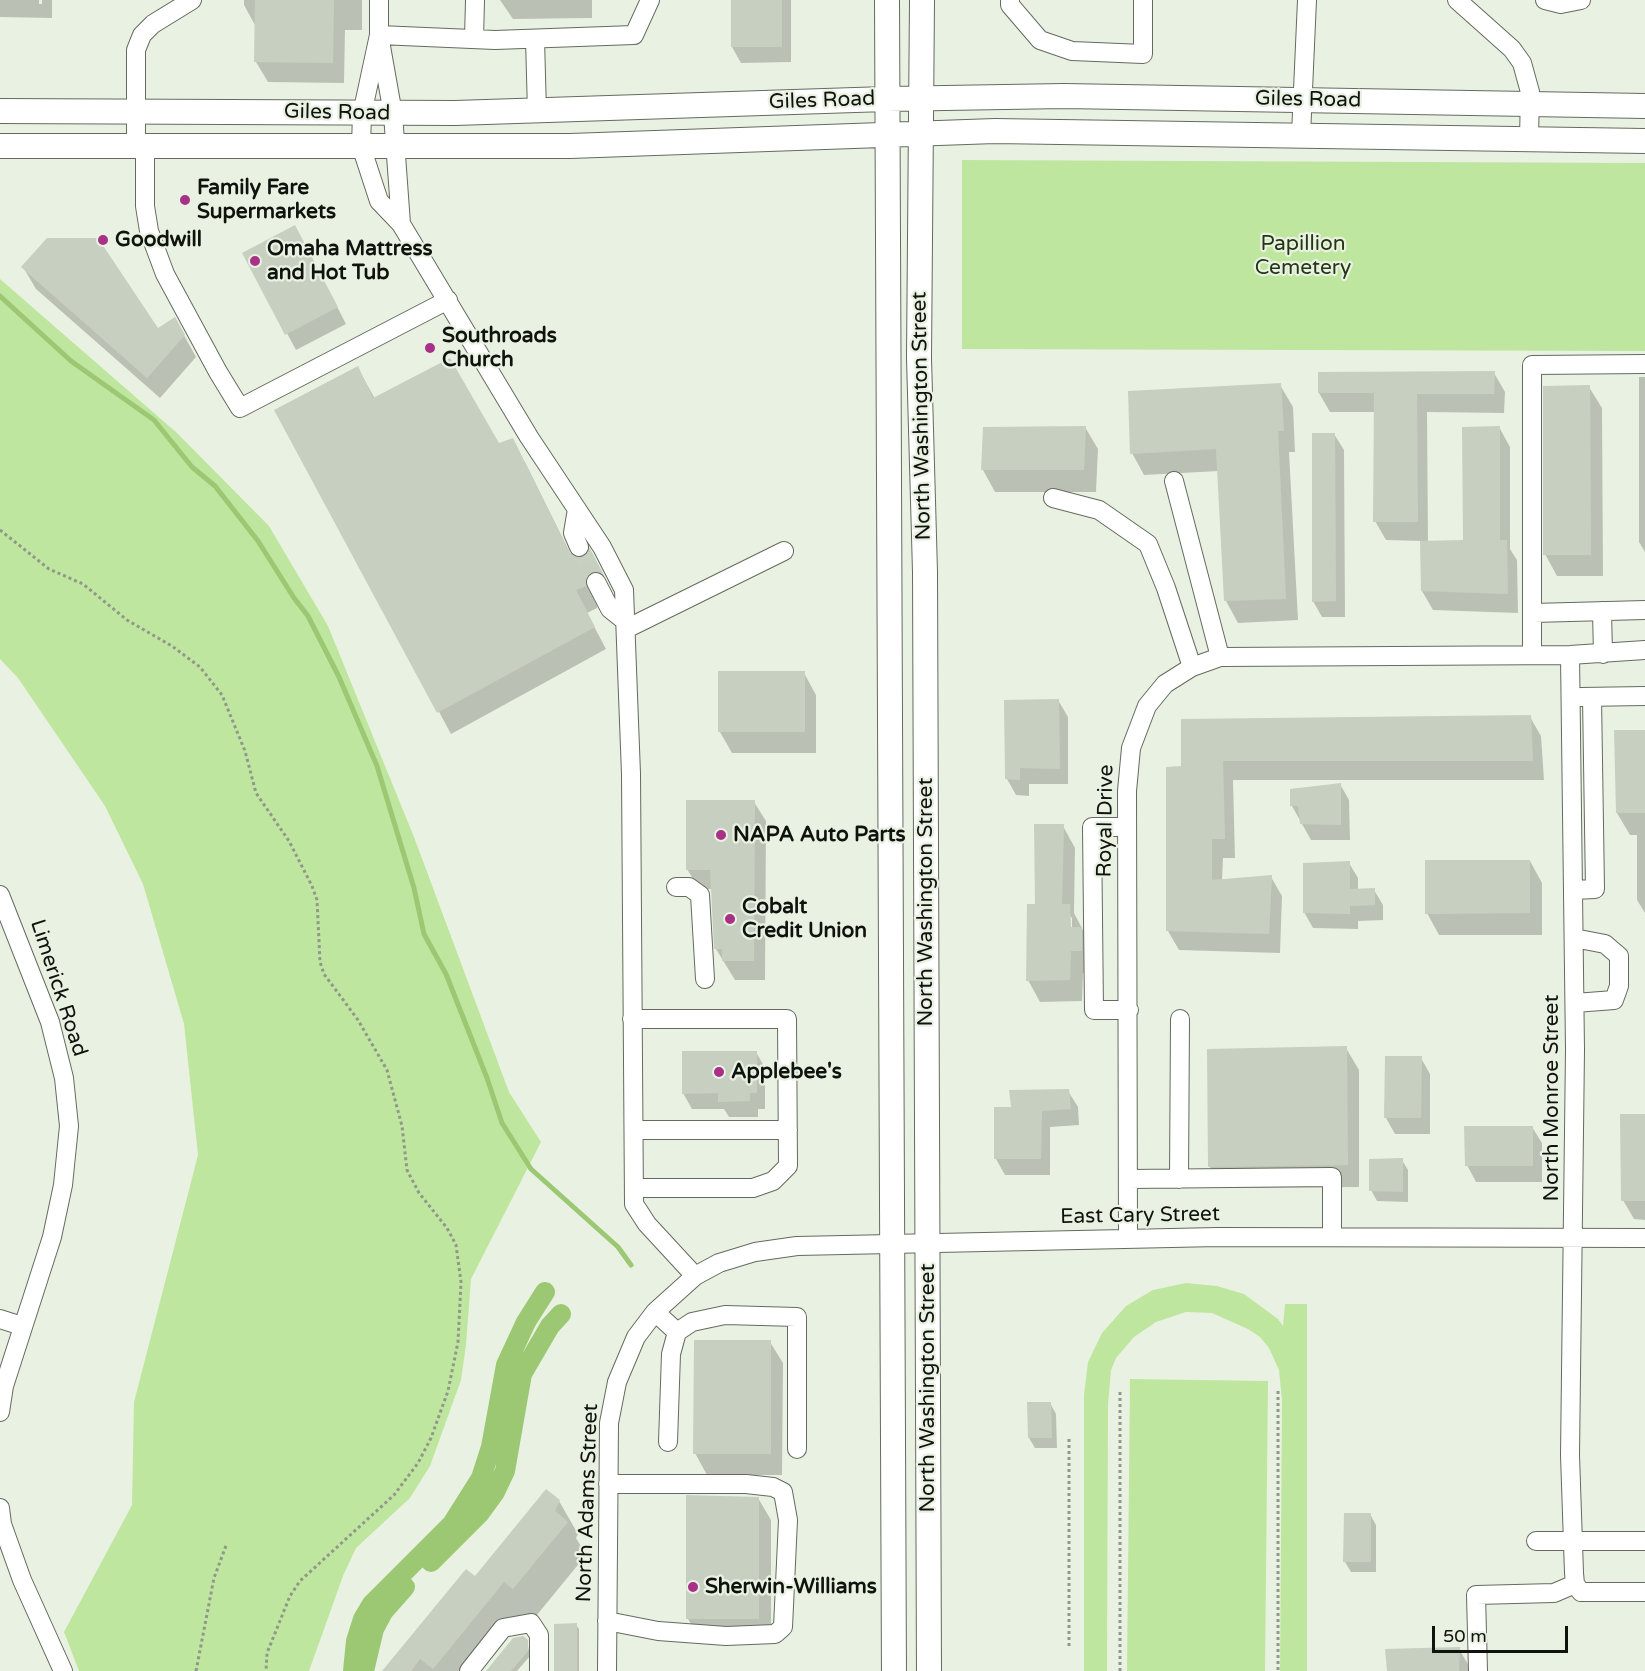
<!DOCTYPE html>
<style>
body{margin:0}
#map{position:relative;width:1645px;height:1671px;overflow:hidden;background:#e9f2e2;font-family:"Varela Round",sans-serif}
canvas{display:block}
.scale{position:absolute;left:1432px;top:1626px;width:136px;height:27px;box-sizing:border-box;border:3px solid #0f120d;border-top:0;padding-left:8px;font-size:18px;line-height:21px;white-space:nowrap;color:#0f120d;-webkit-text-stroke:4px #e9f2e2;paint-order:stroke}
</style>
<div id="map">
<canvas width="1645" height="1671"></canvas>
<div class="scale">50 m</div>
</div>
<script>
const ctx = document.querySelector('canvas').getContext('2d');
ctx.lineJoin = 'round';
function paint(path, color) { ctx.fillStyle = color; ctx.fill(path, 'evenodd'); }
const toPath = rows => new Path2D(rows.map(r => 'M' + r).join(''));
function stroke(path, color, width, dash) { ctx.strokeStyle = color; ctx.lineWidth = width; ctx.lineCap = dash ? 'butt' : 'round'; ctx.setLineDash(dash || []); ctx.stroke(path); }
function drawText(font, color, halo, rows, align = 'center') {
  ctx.font = font + ' "Varela Round",sans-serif'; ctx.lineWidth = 4.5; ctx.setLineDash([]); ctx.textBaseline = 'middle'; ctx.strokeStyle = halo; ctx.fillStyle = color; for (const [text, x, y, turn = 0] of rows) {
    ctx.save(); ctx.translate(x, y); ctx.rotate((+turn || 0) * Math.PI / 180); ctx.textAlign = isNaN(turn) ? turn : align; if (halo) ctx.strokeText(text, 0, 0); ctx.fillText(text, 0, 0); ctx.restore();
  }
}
paint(toPath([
 [962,160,1645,163,1645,351,962,349],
 [0,279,177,433,269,526,328,626,414,837,509,1092,541,1142,471,1279,466,1345,461,1380,430,1466,410,1498,356,1548,343,1576,309,1671,79,1671,64,1632,132,1505,134,1402,198,1155,184,1024,143,884,105,806,18,678,0,659],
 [1186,1283,1217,1286,1244,1294,1278,1319,1283,1326,1285,1304,1307,1304,1307,1671,1280,1671,1282,1400,1279,1370,1269,1348,1260,1337,1248,1329,1212,1313,1186,1312,1156,1322,1134,1337,1116,1358,1111,1370,1108,1405,1107,1671,1084,1671,1084,1395,1088,1362,1102,1333,1126,1306,1153,1290],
 [1130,1379,1268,1381,1265,1671,1127,1671]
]), '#bfe69e');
paint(toPath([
 [0,0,39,0,39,4,42,4,42,0,52,0,52,18,0,17],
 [244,0,362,0,362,30,345,30,344,83,268,82,256,62,256,27,244,5],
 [500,0,592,0,592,18,513,19],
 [732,0,791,0,791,62,741,63,732,47],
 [304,243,346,324,296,350,244,254],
 [23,267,158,330,175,319,196,357,160,398,36,289],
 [358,368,375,399,499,445,525,462,571,555,602,573,613,594,603,594,598,599,597,608,587,613,606,649,451,734,276,410],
 [1494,373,1505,392,1504,413,1427,412,1428,542,1465,542,1499,427,1510,447,1510,549,1517,560,1518,613,1433,610,1422,591,1422,541,1386,540,1375,521,1375,412,1330,412,1319,393],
 [1639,377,1645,377,1645,552,1639,542],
 [1280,385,1293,407,1295,452,1289,452,1298,620,1238,623,1226,601,1219,471,1144,475,1132,453],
 [1589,387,1602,408,1603,576,1557,576,1545,554],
 [1085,427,1098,449,1096,492,995,492,983,470,984,428],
 [1334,434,1344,450,1345,617,1322,617,1313,601],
 [804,673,816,695,816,753,732,753,720,732],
 [1058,700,1068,717,1068,784,1029,784,1029,796,1016,795,1007,779],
 [1530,717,1541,736,1544,780,1233,780,1235,858,1223,858,1222,880,1271,877,1282,896,1280,953,1179,950,1168,931,1182,768,1182,720],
 [1645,731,1645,913,1637,900,1637,835,1630,835,1617,813,1615,732],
 [1340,784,1349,800,1350,840,1311,840,1292,806,1291,790],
 [754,802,766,821,765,980,735,980,716,949,712,889,699,889,687,869],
 [1063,826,1075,848,1074,913,1094,951,1094,972,1083,973,1082,1001,1040,1002,1028,980,1037,905],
 [1069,915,1072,918,1072,935,1070,935],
 [1530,861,1542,883,1542,935,1439,935,1427,913],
 [1349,863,1358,878,1358,890,1374,890,1383,905,1383,920,1358,921,1358,929,1313,928,1304,912],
 [1346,1048,1359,1070,1359,1187,1222,1188,1210,1167],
 [756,1052,765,1068,765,1109,758,1109,758,1117,729,1117,724,1109,692,1109,683,1093],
 [1421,1058,1430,1074,1430,1134,1395,1134,1386,1118],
 [1068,1091,1078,1107,1079,1125,1050,1127,1050,1175,1005,1175,996,1159,996,1109,1012,1109],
 [1645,1116,1645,1220,1634,1219,1623,1200],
 [1532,1127,1542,1143,1542,1182,1476,1182,1467,1165],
 [1402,1160,1408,1170,1408,1202,1377,1201,1371,1190],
 [770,1342,783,1363,782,1475,707,1475,695,1453],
 [1050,1403,1056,1414,1057,1448,1035,1448,1029,1438],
 [688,1497,758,1498,771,1520,771,1641,701,1641,688,1619],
 [559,1501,578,1534,576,1538,586,1555,532,1621,524,1614,477,1671,389,1671,475,1578],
 [1370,1514,1376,1525,1376,1572,1351,1572,1345,1562],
 [576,1625,579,1629,579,1671,556,1671],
 [527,1641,530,1656,517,1671,488,1671],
 [1459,1649,1469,1666,1469,1671,1388,1671]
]), '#0003');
stroke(toPath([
 [0,296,71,361,154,420,192,467,215,486,258,541,294,598,308,616,339,677,377,766,414,888,424,934,446,974,487,1078,502,1123,531,1169,618,1247,631,1265]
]), '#9cc873', 5);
stroke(toPath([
 [431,1562,479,1514,495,1492,505,1471,522,1374,550,1326,561,1314],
 [353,1671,356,1641,363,1619,372,1604,452,1524,481,1478,491,1447,506,1365,526,1322,545,1292],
 [364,1671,374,1629,383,1612,405,1587]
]), '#9cc873', 20);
paint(toPath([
 [255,0,334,0,333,63,254,62],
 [731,0,782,0,782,47,731,47],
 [295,225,338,307,285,335,242,253],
 [47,238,98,238,158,328,175,317,185,335,147,378,21,267],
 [450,358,499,443,513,438,569,552,578,558,584,557,590,549,603,573,590,572,586,576,586,586,576,590,595,627,437,713,274,410,358,366,373,398],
 [1495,371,1494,394,1417,394,1418,522,1373,522,1374,393,1318,393,1318,372],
 [1281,383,1284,431,1278,431,1286,599,1224,601,1216,449,1130,454,1128,391],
 [1590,385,1591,555,1543,555,1543,386],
 [1086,426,1084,470,981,470,983,427],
 [1500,426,1500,540,1507,540,1508,594,1421,591,1420,541,1463,540,1462,427],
 [1312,433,1335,433,1336,601,1312,602],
 [718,671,805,671,805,732,718,732],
 [1059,699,1060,769,1020,768,1020,780,1005,779,1004,700],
 [1531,715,1533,761,1223,761,1225,839,1212,839,1212,880,1272,875,1269,934,1166,931,1166,767,1181,766,1181,719],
 [1614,730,1645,730,1645,813,1616,813],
 [1341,783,1341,825,1300,824,1298,806,1290,806,1290,789],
 [686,800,755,800,754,961,722,961,722,949,714,949,710,870,686,870],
 [1034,824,1064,824,1062,904,1070,904,1071,927,1082,927,1082,951,1071,951,1070,980,1026,981,1027,904,1035,904],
 [1425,860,1530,860,1530,913,1425,914],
 [1350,861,1350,889,1375,888,1375,905,1350,906,1350,914,1303,913,1303,863],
 [1347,1046,1348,1165,1208,1167,1207,1049],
 [682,1051,757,1051,757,1093,750,1093,750,1101,718,1102,718,1093,682,1094],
 [1385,1056,1422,1056,1421,1118,1384,1118],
 [1069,1089,1071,1109,1042,1111,1041,1159,994,1159,994,1107,1011,1107,1009,1090],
 [1620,1114,1645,1114,1645,1201,1621,1201],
 [1464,1126,1533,1126,1533,1166,1465,1166],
 [1403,1158,1403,1192,1369,1191,1369,1159],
 [694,1340,771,1340,771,1454,693,1454],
 [1027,1402,1051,1402,1052,1438,1028,1438],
 [546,1489,560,1500,555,1511,568,1522,513,1589,504,1582,433,1669,420,1659,411,1671,382,1671,466,1569,475,1576],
 [686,1495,759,1497,759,1619,686,1619],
 [1344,1513,1371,1513,1371,1562,1343,1562],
 [577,1623,577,1671,554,1671,554,1624],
 [523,1636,528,1640,528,1651,511,1671,486,1671,513,1638],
 [1460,1647,1459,1671,1387,1671,1385,1649]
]), '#c6cfc0');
stroke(toPath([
 [579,547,596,582]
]), '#c8d0c2', 18, [18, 9]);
const minor = toPath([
 [379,0,379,35,393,114,401,224],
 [1010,0,1010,5,1040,40,1072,51,1143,54,1143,0],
 [1457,0,1512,49,1522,63,1530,92,1529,139],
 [1545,0,1561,4,1581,0],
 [379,35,362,114,361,146,379,201,401,224,529,437,602,547,624,590,631,774,634,1204,647,1224,695,1276],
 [379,35,495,40,634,35,650,0],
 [474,39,475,0],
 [535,39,537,112],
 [1301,135,1307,0],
 [136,145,136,50,142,35,153,24,192,0],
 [145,145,145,206,149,231,165,274,218,372,240,408,448,300],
 [1174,481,1220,657],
 [1053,498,1099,510,1148,544,1166,588,1192,667],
 [577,509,573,533,579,547],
 [596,582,610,609,625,621],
 [1602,611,1603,654],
 [1533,613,1645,610],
 [626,629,784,551],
 [1532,654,1532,365,1645,364],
 [1570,655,1575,1050,1570,1455,1574,1573,1575,1584,1581,1592,1645,1592],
 [1581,697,1645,696],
 [1127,827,1092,827,1094,1010,1129,1010],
 [676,887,689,887,700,895,705,979],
 [1573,890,1595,889,1592,697],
 [0,895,50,1022,64,1078,69,1126,63,1185,52,1237,4,1386,0,1412],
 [1574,938,1605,944,1619,956,1619,986,1614,1000,1575,1003],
 [632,1019,787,1019,788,1166,773,1181,753,1188,634,1188],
 [634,1130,788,1130],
 [1128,1179,1332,1177,1332,1237],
 [1179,1179,1180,1019],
 [1128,1239,1127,791,1131,748,1147,706,1165,684,1192,667,1220,657,1570,655,1645,650],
 [655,1312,677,1332,671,1354,668,1442],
 [0,1319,22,1326],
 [677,1332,692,1322,725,1315,797,1317,797,1449],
 [0,1508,2,1524,22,1580,63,1671],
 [1536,1541,1645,1541],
 [607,1621,658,1631,726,1636,775,1634,783,1627,788,1520,783,1492,773,1487,746,1484,608,1484],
 [469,1671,503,1628,531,1623,539,1635,539,1671],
 [607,1671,609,1423,617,1382,636,1337,655,1312,695,1276,719,1263,755,1252,797,1246,1218,1237,1645,1238],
 [1478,1671,1476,1595,1554,1593,1575,1584]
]);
const major = toPath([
 [887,0,894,1671],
 [922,0,919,358,925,572,929,1671],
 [0,111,455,113,886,99,1064,96,1645,106],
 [0,146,570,146,995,131,1645,141]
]);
stroke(minor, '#646b5e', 20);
stroke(major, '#646b5e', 26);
stroke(toPath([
 [0,530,49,569,83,584,127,620,172,646,200,667,222,695,245,751,256,793,289,841,312,886,317,900,320,962,324,974,358,1020,387,1070,402,1126,407,1170,419,1193,447,1228,456,1245,461,1282,458,1342,448,1391,431,1438,418,1463,394,1495,300,1581,290,1596,267,1653,266,1671],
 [1278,1391,1278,1671],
 [1069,1439,1069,1648],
 [196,1671,214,1578,227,1543],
 [1120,1671,1120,1390]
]), '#90978b', 3, [3, 3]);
stroke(minor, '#fff', 18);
stroke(major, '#fff', 24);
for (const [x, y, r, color] of [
 [185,200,6,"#a83087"],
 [103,240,6,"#a83087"],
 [255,261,6,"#a83087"],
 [430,348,6,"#a83087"],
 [721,835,6,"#a83087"],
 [730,919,6,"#a83087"],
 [719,1072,6,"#a83087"],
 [693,1587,6,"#a83087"]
]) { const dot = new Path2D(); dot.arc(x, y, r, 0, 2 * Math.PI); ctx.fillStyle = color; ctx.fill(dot); stroke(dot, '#e9f2e2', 2); }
drawText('21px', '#0f120d', '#e9f2e2', [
 ["Giles Road",1308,100,1],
 ["Giles Road",822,101,-2],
 ["Giles Road",337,113,1],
 ["North Washington Street",922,416,-91],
 ["Royal Drive",1106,821,-89],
 ["North Washington Street",926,902,-90],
 ["Limerick Road",58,988,72],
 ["North Monroe Street",1552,1098,-90],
 ["East Cary Street",1140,1216,-1],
 ["North Washington Street",928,1388,-90],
 ["North Adams Street",588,1503,-88]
]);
drawText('bold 21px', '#0f120d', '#e9f2e2', [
 ["Family Fare",197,188],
 ["Supermarkets",197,212],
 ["Goodwill",115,240],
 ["Omaha Mattress",267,249],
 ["and Hot Tub",267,273],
 ["Southroads",442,336],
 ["Church",442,360],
 ["NAPA Auto Parts",733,835],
 ["Cobalt",742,907],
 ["Credit Union",742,931],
 ["Applebee's",731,1072],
 ["Sherwin-Williams",705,1587]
], 'left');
drawText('21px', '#243613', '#e9f2e2', [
 ["Papillion",1303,244],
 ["Cemetery",1303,268]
]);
</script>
